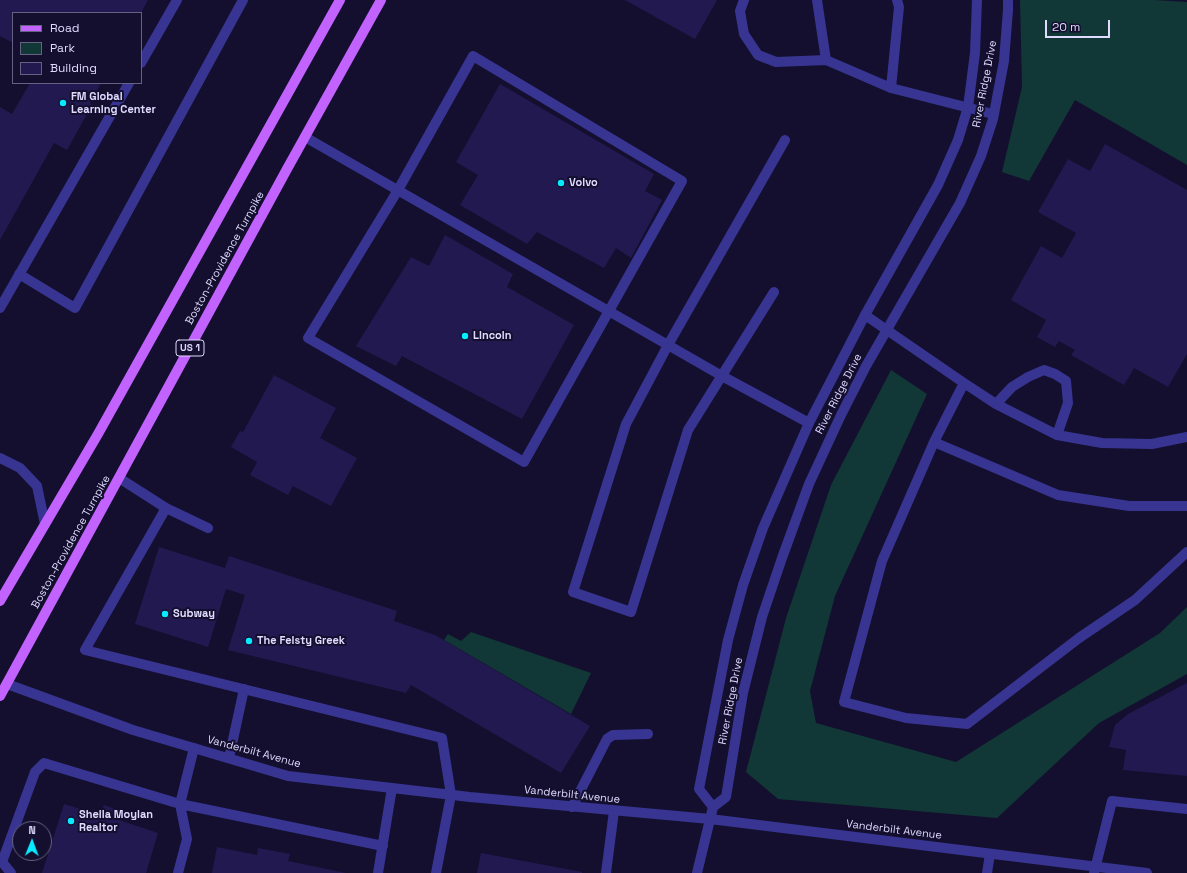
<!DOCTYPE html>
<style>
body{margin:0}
#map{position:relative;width:1187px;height:873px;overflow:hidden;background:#140f2e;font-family:"Space Grotesk",sans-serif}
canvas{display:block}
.legend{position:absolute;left:12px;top:12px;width:130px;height:72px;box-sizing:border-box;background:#140f2e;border:1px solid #656182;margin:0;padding:5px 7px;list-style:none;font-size:12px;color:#dfdbff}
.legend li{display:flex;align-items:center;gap:8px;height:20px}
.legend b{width:20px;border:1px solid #656182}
.north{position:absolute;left:12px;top:821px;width:40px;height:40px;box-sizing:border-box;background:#140f2e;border:1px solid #656182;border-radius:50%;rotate:1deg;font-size:11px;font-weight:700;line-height:16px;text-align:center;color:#dfdbff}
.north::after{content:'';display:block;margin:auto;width:14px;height:18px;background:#07eaff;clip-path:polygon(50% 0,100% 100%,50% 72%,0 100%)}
.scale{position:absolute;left:1045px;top:20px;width:65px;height:18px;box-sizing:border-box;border:2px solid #dfdbff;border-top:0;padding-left:5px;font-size:12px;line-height:14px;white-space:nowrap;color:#dfdbff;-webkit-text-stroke:3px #140f2e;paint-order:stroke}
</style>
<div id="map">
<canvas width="1187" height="873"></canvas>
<ul class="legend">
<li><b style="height:5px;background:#c262ff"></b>Road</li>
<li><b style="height:11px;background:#113836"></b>Park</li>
<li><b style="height:11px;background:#231951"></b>Building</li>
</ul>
<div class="north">N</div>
<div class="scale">20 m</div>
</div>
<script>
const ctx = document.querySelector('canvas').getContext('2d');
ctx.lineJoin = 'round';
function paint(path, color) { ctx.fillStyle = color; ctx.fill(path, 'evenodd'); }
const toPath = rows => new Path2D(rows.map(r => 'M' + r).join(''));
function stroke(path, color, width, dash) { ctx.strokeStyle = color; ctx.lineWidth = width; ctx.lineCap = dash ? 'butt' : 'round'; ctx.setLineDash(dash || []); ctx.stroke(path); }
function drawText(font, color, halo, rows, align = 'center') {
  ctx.font = font + ' "Space Grotesk",sans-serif'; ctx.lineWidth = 4; ctx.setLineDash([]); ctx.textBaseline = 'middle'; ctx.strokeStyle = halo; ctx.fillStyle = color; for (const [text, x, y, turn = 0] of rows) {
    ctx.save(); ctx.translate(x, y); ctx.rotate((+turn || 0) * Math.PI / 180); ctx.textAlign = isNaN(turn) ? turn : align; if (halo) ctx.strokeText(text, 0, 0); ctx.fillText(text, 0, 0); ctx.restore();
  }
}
paint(toPath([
 [1020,0,1154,0,1187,2,1187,165,1075,100,1029,181,1002,172,1022,87],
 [891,370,927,394,835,596,810,691,816,723,956,762,1160,633,1187,607,1187,674,1099,723,997,818,778,799,746,772,786,618,831,485],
 [471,632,591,673,571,714,444,640,448,634,461,641]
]), '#113836');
paint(toPath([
 [0,0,148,0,141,13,13,13,13,43,0,36],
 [625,0,717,0,695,39],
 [30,83,101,83,90,103,92,105,67,150,54,143,0,240,0,107,12,114],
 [500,84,654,174,645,191,662,200,631,258,616,248,604,268,537,232,527,244,460,205,478,175,456,162],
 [1105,144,1187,190,1187,354,1168,387,1134,368,1124,385,1071,355,1075,350,1059,341,1055,347,1037,337,1046,320,1011,300,1041,246,1062,258,1076,233,1038,212,1068,159,1090,171],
 [445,235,513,274,507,287,574,325,522,419,402,356,396,366,356,346,411,257,429,266],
 [274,375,336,408,320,438,357,458,331,506,293,486,288,495,250,475,257,462,231,447,240,431,243,432],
 [159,547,225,568,229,556,397,611,394,621,435,635,590,726,561,773,411,685,406,693,228,650,245,595,226,589,208,647,135,624],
 [1187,683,1187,776,1123,770,1126,750,1109,747,1115,725,1128,714],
 [64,804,100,815,104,805,121,811,119,820,158,833,146,873,42,873],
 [217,847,257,855,258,848,290,854,288,861,346,873,212,873],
 [481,853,582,872,582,873,477,873]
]), '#231951');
stroke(toPath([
 [744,0,740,11,744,34,758,55,776,62,826,60],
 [817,0,826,60,891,88,993,114],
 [473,56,682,181,524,462,308,338,398,190,473,56],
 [141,63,177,0],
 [891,88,899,7,897,0],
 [305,137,722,376,809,423],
 [19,274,75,308,243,0],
 [774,292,688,430,631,612,573,592,626,424,668,345,785,140],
 [0,308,129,83],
 [865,315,964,383,996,404,1012,387,1028,377,1044,370,1055,374,1066,381,1068,403,1057,435,1102,443,1152,444,1187,437],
 [964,383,934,442,1058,495,1129,506,1187,506],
 [996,404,1057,435],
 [934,442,882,561,844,702,906,718,967,724,1079,638,1135,600,1187,552],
 [0,458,20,468,37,486,45,524],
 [119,478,166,508,85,650,442,738,451,795,436,873],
 [166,508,208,528],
 [229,758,244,689],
 [572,807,607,739,613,735,648,734],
 [11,873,2,862,35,772,44,763,180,804,383,846],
 [178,873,187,839,180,804,194,748],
 [378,873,392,788],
 [606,873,614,811],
 [987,873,990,854],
 [1094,873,1112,801,1187,809]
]), '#373591', 10);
stroke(toPath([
 [7,684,133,730,288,776,470,797,710,819,1147,873],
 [713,807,699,789,728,640,743,585,763,528,809,423,865,315,938,185,958,140,968,107,975,53,977,0],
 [697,873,713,807,726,797,743,693,762,617,782,558,809,484,841,415,866,366,960,203,981,156,993,119,1004,61,1008,10,1008,0]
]), '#373591', 10);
stroke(toPath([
 [0,601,98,434,340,0],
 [0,696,287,169,381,0]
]), '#c262ff', 10);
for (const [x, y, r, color] of [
 [63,103,4,"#07eaff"],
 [561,183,4,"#07eaff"],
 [465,336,4,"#07eaff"],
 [165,614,4,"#07eaff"],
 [249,641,4,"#07eaff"],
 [71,821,4,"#07eaff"]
]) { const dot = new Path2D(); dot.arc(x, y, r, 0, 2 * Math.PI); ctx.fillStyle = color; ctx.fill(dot); stroke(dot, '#140f2e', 1.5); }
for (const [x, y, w] of [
 [190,348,28]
]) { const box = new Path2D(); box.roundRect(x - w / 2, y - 8, w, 16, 3); ctx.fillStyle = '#140f2e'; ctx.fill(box); stroke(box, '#dfdbff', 1); }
drawText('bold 10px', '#dfdbff', null, [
 ["US 1",190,348]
]);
drawText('11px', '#dfdbff', '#140f2e', [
 ["River Ridge Drive",985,84,-79],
 ["Boston-Providence Turnpike",225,258,-61],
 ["River Ridge Drive",839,394,-63],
 ["Boston-Providence Turnpike",71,542,-61],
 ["River Ridge Drive",731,701,-79],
 ["Vanderbilt Avenue",254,752,15],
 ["Vanderbilt Avenue",572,795,6],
 ["Vanderbilt Avenue",894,830,7]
]);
drawText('bold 11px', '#dfdbff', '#140f2e', [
 ["FM Global",71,97],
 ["Learning Center",71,110],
 ["Volvo",569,183],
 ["Lincoln",473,336],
 ["Subway",173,614],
 ["The Feisty Greek",257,641],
 ["Sheila Moylan",79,815],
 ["Realtor",79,828]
], 'left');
</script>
